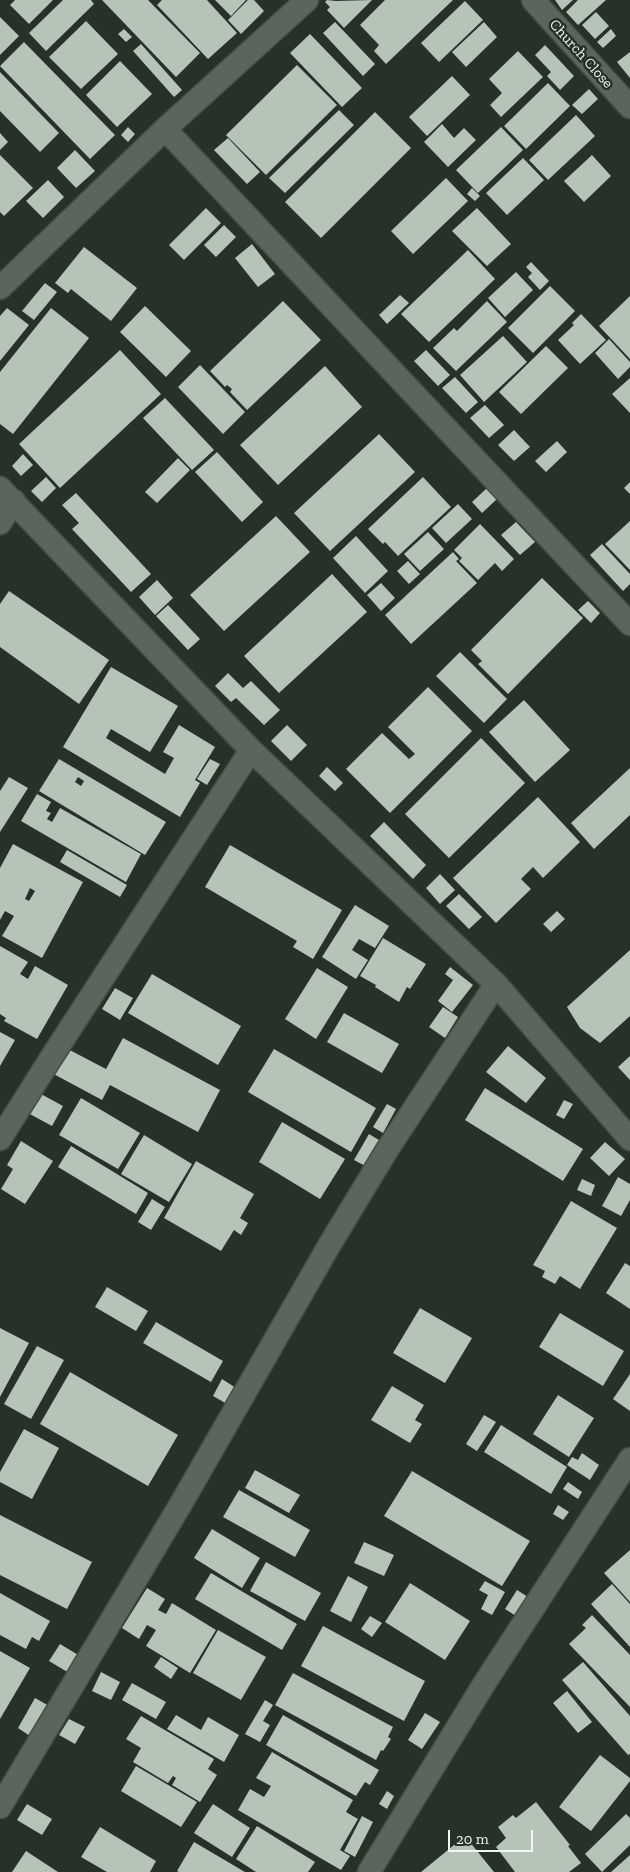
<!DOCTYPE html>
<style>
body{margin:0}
#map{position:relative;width:630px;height:1872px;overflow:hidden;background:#263128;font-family:"Zilla Slab",serif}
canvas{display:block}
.scale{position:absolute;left:448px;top:1830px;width:85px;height:22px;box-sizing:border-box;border:2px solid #f0f7f1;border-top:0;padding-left:6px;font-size:15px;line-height:18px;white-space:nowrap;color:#f0f7f1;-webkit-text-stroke:4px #263128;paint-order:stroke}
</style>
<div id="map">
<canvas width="630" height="1872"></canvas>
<div class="scale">20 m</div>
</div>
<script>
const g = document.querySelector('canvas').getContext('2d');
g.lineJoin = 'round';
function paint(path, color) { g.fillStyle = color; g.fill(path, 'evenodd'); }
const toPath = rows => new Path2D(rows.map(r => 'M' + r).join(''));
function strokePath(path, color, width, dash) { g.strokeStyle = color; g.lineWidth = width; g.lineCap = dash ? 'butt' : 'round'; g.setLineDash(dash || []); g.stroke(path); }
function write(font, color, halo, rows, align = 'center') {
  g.font = font + ' "Zilla Slab",serif'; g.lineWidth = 5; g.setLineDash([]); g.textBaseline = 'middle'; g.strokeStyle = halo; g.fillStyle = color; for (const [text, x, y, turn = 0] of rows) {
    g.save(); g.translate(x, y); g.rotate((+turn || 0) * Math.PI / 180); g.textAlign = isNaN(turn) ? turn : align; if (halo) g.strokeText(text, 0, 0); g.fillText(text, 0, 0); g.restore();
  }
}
paint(toPath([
 [15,0,53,0,29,24,10,5],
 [63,0,91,0,94,4,46,51,29,33],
 [102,0,148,0,200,53,176,77],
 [162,0,207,0,237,33,208,59,157,5],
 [215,0,246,0,231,16],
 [248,0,254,0,264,11,241,34,228,20],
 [327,0,336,1,372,0,344,28,327,10,330,7,325,2],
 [385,0,453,0,386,64,374,51,379,45,360,25],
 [555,0,573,0,562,10],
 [578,0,606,0,578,25,566,12],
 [465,1,483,20,439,62,421,43],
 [596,12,609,26,595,39,582,25],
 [0,17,19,36,0,55],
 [86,21,118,54,81,89,49,57],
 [335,22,375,64,363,76,323,33],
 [484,22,497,37,466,67,452,52],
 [124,29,132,37,126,42,118,34],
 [611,29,616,36,603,48,597,42],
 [310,34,362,88,342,107,290,53],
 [24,42,115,135,90,159,0,66],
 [141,44,182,90,174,97,133,51],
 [545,45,574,76,560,90,547,76,551,72,535,55],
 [518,51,543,77,501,117,490,105,502,93,489,79],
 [630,52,630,78,617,62],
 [120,61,152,94,117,127,86,95],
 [297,65,337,105,266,175,226,135],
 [0,72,59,133,40,152,0,111],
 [452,76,470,95,427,136,409,117],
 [548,83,570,106,526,149,504,126],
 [589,89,598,99,582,114,572,105],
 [339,110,354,125,285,193,269,178],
 [375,112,411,148,321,238,285,202],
 [576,115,595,136,548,180,529,160],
 [442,124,454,138,464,128,476,140,448,167,424,142],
 [128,127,135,134,128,142,121,135],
 [501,127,523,150,478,193,456,170],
 [0,133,8,142,0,150],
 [228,138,260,172,247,184,214,150],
 [75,150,95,171,76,188,57,168],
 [0,155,33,188,4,216,0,212],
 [592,155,611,176,584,202,564,181],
 [523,158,544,180,507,215,486,193],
 [446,178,468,201,413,254,391,231],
 [48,180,64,197,43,218,26,201],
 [472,188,480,196,475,201,467,194],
 [206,208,221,223,184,260,169,245],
 [477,208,511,244,487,266,452,231],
 [224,225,236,237,216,257,204,245],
 [252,244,275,274,258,287,235,258],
 [84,247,137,288,111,321,71,289,68,293,55,283],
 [468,250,495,279,429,342,401,314],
 [531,262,549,281,540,290,528,277,532,273,526,267],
 [516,272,533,290,505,317,488,298],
 [45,283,57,292,34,320,22,311],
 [550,286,575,311,533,353,508,328],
 [400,295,409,303,387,324,379,315],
 [630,296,630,359,599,326],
 [283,301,321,340,247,410,230,392,232,389,227,385,225,387,210,371],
 [487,301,507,322,456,371,433,348,454,328,457,331],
 [145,306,191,351,166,377,120,332],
 [7,308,29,325,0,361,0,316],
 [51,308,89,338,13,434,0,424,0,372],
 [581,314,606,340,580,364,558,340,574,325,572,323],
 [503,336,527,362,484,402,460,375],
 [609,339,630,362,630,367,618,379,595,353],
 [546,346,568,368,521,414,499,392],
 [120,350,161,394,60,488,19,444],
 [426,350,450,375,438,386,414,361],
 [200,365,245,412,223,434,178,387],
 [325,366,362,407,278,485,240,445],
 [455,377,478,402,466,413,442,388],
 [630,378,630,413,612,394],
 [165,398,214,450,192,470,143,418],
 [485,405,504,425,489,438,470,418],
 [514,430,530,447,514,461,498,445],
 [379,434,415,472,330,551,294,513],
 [557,441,567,452,546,472,535,461],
 [217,452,263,502,242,522,195,472],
 [23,454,33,465,21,476,12,466],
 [178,458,190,470,157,503,145,492],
 [46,477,56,488,42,502,31,491],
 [423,477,451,507,398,556,385,542,383,544,368,529],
 [630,482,630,494,624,488],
 [487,488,497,499,482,513,472,502],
 [76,493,151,574,131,592,72,529,79,523,62,505],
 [458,504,472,519,446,543,432,528],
 [276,516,310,552,224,631,190,595],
 [630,521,630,570,605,544],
 [516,522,535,542,520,555,501,535],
 [480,524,514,559,502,571,495,563,478,580,459,561,462,558,454,550],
 [428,532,444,549,420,571,404,554],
 [356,536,388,571,365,593,333,558],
 [602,544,630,574,630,584,623,591,590,555],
 [453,552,459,559,456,561,477,583,411,644,385,615],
 [408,561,420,574,409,584,397,571],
 [332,574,367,612,279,693,244,656],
 [542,578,583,618,508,694,478,664,482,661,471,650],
 [157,580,173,598,155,615,139,597],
 [381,583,395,598,381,611,367,595],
 [9,591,109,660,79,704,0,647,0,604],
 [588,601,600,613,591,623,578,610],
 [168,605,200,639,188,650,156,616],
 [460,652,507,699,484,723,436,676],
 [111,667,178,706,150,752,111,729,106,738,165,774,174,758,163,752,179,725,215,747,195,780,200,783,180,817,63,747],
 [228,673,243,688,251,681,280,710,264,725,236,698,231,702,215,686],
 [428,687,472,731,390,813,346,769,382,733,409,759,415,754,388,727],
 [524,700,570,750,535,782,489,732],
 [287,725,307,745,291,761,271,741],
 [481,738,525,783,449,858,405,814],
 [59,759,166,822,145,855,39,791],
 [78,777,84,781,81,786,75,782],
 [210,759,220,764,207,785,197,779],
 [327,767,343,783,335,791,319,776],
 [630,768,630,815,594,849,571,823],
 [9,777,28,788,0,832,0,791],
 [37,794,51,802,46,811,51,813,47,819,52,822,60,808,141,854,126,882,21,821],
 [538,797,580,842,543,878,533,867,521,879,531,889,496,923,453,878],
 [384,822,426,865,413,879,370,836],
 [13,844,83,882,42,958,2,936,14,916,5,911,0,920,0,868],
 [30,888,35,891,29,901,25,899],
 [230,845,342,910,313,959,293,947,297,941,205,887],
 [67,850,127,885,120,897,60,862],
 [440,874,455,890,440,904,426,888],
 [459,894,482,917,469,929,446,906],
 [355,905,389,926,375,948,359,939,352,950,368,960,356,979,322,957],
 [557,911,565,919,551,932,543,924],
 [383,938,426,964,410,989,407,987,399,1002,375,987,376,985,360,976],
 [0,946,28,962,20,974,28,979,35,966,68,985,37,1039,4,1021,6,1018,0,1014],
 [630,950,630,1016,600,1043,580,1028,567,1007],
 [450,967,473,985,452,1012,438,1001,453,980,445,974],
 [317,968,348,987,316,1039,285,1019],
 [152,974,241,1026,218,1065,128,1013],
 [115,988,133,998,120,1020,102,1009],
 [443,1007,458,1017,445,1038,429,1027],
 [344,1013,399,1044,382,1073,327,1042],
 [0,1032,15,1040,0,1066],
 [123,1038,220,1090,198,1132,110,1085,102,1100,48,1071,62,1046,106,1069],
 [508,1046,546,1078,526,1103,486,1072],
 [274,1049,376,1108,351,1152,248,1092],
 [630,1056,630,1080,618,1067],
 [485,1088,583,1149,563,1181,465,1120],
 [39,1093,63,1106,52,1126,28,1113],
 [81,1098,140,1133,118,1169,59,1135],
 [564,1100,573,1104,564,1119,556,1115],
 [387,1104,396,1109,383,1133,373,1127],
 [282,1122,345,1159,320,1199,259,1162],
 [369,1134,384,1143,369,1168,354,1160],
 [144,1135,192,1164,169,1202,121,1174],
 [21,1141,53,1161,25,1204,1,1189,13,1169,7,1165],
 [605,1142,625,1159,609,1176,590,1158],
 [71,1146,148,1193,136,1214,58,1167],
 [196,1161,254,1194,240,1218,248,1223,241,1235,234,1230,221,1251,164,1218],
 [618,1177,630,1184,630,1200,621,1216,602,1206],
 [582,1179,595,1185,591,1196,577,1190],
 [152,1199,165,1207,151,1230,138,1222],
 [571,1201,617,1228,580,1289,560,1276,555,1284,542,1277,545,1271,533,1265],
 [625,1263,630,1266,630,1309,606,1293],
 [107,1287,148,1311,136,1331,95,1307],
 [420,1308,472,1338,445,1383,393,1353],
 [560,1313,624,1351,603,1386,539,1347],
 [156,1322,223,1361,211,1382,143,1343],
 [0,1328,29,1343,0,1397],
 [37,1346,64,1360,31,1419,4,1404],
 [70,1372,178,1435,148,1486,40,1424],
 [630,1374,630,1411,613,1399],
 [222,1379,236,1388,227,1404,213,1396],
 [392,1386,424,1405,415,1420,422,1424,410,1443,371,1420],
 [558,1395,594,1418,569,1457,533,1434],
 [484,1415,496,1422,477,1451,466,1444],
 [501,1425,567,1467,551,1494,484,1452],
 [24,1429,59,1448,32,1499,0,1482,0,1472],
 [582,1453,599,1465,590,1480,567,1465,572,1457,578,1460],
 [255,1470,300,1495,289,1513,245,1488],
 [412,1471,530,1541,502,1586,384,1516],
 [568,1482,582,1492,578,1499,563,1489],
 [239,1490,310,1530,295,1557,223,1517],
 [558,1505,569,1512,563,1520,553,1514],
 [0,1515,92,1562,67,1609,0,1575],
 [212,1529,260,1558,242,1588,194,1558],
 [364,1542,394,1555,384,1576,354,1563],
 [630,1550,630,1602,604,1573],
 [266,1562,321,1593,305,1621,250,1591],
 [211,1573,297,1624,282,1650,195,1599],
 [348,1576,368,1587,351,1622,330,1611],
 [485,1581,505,1592,492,1615,481,1609,488,1595,479,1590],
 [410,1583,470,1621,445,1660,385,1622],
 [612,1584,630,1604,630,1647,591,1604],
 [147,1588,165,1599,158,1610,166,1614,172,1603,216,1630,190,1673,146,1646,156,1630,147,1625,139,1639,122,1628],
 [517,1590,528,1597,516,1616,505,1609],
 [0,1593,50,1621,39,1641,32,1637,26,1649,0,1635],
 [592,1615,630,1655,630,1707,569,1644,586,1628,582,1625],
 [370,1616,382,1623,372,1637,361,1629],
 [323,1626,425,1681,404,1721,301,1666],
 [218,1630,266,1657,241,1700,193,1673],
 [60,1644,80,1656,69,1673,49,1661],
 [0,1651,30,1668,0,1719],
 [161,1657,178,1668,171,1679,154,1667],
 [583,1662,630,1716,630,1754,628,1755,562,1680],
 [101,1672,120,1682,111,1700,92,1691],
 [293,1673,393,1727,388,1737,391,1739,383,1751,381,1750,376,1760,275,1705],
 [132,1683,166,1702,156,1719,122,1700],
 [567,1691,592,1722,578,1733,553,1703],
 [35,1698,51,1707,33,1738,18,1728],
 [265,1700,273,1705,263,1721,270,1725,260,1742,245,1734],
 [425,1713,440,1722,422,1749,408,1740],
 [176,1715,201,1730,208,1717,239,1735,224,1762,167,1729],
 [283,1715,379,1770,370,1785,365,1782,356,1796,266,1745],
 [141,1716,214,1759,208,1769,217,1775,200,1802,172,1785,176,1778,173,1776,168,1783,133,1762,141,1748,126,1739],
 [69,1719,85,1727,75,1744,59,1735],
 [272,1752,353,1800,346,1812,358,1819,340,1850,350,1856,341,1870,238,1810,250,1789,264,1797,271,1786,256,1778],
 [600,1755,630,1778,630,1781,591,1831,559,1807],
 [136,1766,197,1802,181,1827,121,1791],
 [387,1791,394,1796,387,1809,379,1804],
 [536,1802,570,1845,568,1846,581,1863,569,1872,515,1872,496,1847,506,1838,498,1827,513,1815,516,1818],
 [27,1804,52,1819,42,1835,17,1820],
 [213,1804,250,1828,232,1857,194,1833],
 [626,1814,630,1818,630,1845,602,1872,585,1854],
 [362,1816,373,1822,355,1857,344,1851],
 [257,1826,315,1862,308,1872,256,1872,236,1859],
 [100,1827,156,1861,150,1872,107,1872,81,1857],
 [465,1836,494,1872,421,1872],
 [194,1842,245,1872,179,1872,177,1871],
 [26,1851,58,1872,12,1872],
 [630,1855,630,1872,611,1872]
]), '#b6c4b8');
const street = toPath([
 [533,0,630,107],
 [165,129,630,624],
 [0,288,165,129,307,0],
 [0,488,251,750,496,984,630,1139],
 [0,523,14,501],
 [0,1139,51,1058,251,750],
 [0,1807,182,1502,330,1244,387,1150,496,984],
 [369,1872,484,1684,630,1459]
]);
strokePath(street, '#444e46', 25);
strokePath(street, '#5a665c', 22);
write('15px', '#f0f7f1', '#263128', [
 ["Church Close",581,54,48]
]);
</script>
